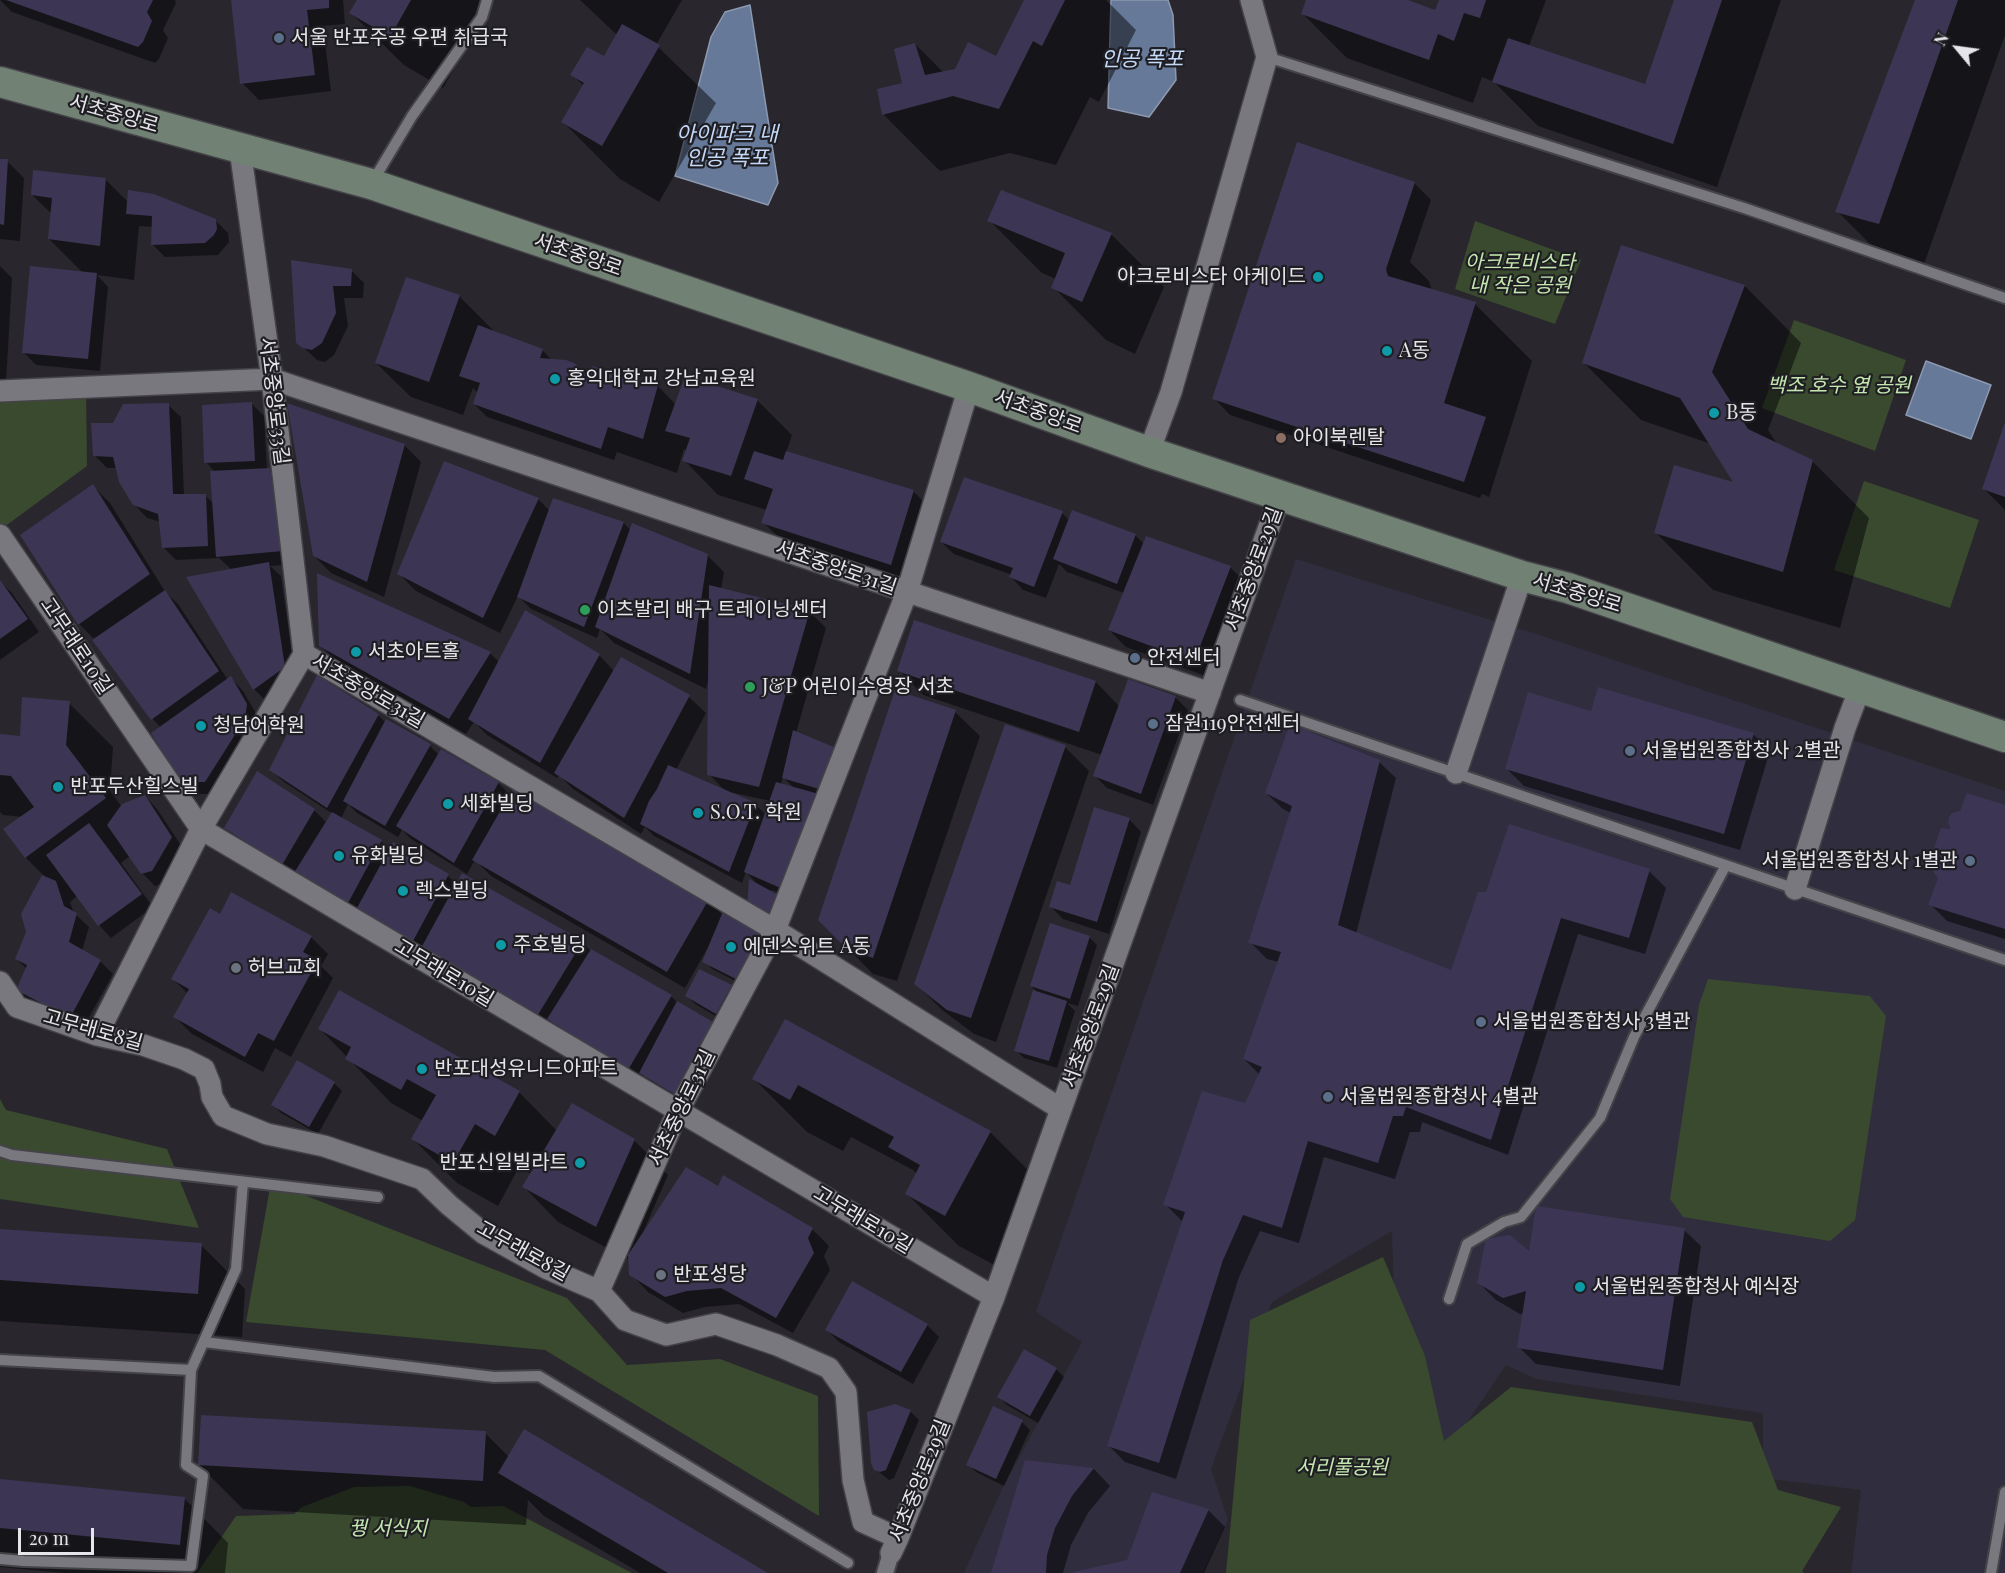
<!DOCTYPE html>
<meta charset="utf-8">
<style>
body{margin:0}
#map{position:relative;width:2005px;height:1573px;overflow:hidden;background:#29272d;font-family:"Playfair Display",serif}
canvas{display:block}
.north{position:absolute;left:1927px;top:18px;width:60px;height:60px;-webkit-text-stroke:4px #1f1e23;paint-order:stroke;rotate:299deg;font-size:16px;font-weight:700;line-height:24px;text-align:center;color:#e6e5e9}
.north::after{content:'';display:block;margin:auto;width:21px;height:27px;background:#e6e5e9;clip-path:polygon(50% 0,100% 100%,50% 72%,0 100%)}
.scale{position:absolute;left:18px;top:1528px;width:76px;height:27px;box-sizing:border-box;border:3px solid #e6e5e9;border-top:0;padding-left:8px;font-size:18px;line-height:21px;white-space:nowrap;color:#e6e5e9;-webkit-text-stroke:4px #1f1e23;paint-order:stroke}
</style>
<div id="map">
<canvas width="2005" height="1573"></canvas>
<div class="north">N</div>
<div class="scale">20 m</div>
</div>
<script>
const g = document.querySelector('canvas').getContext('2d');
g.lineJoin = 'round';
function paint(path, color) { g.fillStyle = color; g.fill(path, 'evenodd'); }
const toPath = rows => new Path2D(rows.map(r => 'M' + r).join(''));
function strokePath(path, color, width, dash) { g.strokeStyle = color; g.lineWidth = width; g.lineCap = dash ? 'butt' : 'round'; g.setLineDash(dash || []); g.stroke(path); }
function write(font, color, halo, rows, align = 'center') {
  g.font = font + ' "Playfair Display","Noto Sans KR",serif'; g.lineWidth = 4.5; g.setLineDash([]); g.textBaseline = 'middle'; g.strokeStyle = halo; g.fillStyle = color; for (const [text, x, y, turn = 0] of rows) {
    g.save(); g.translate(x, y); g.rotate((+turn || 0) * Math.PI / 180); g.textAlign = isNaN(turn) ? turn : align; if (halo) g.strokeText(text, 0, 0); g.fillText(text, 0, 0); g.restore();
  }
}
paint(toPath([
 [1296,559,1536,634,2005,791,2005,1573,1851,1573,1861,1490,1763,1478,1763,1413,1536,1379,1506,1365,1442,1459,1397,1394,1392,1231,1272,1302,1211,1469,1228,1520,1202,1573,964,1573,1002,1489,1082,1342,1036,1312]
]), '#302d3e');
paint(toPath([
 [1475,221,1581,260,1555,324,1455,289],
 [1794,320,1906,360,1875,451,1762,408],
 [86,387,87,466,0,530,0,391],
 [1864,481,1979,520,1950,608,1834,570],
 [1708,979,1870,996,1886,1016,1855,1220,1830,1241,1683,1217,1670,1199,1699,1005],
 [0,1099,6,1110,167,1149,199,1228,0,1199],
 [271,1182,567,1298,627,1365,720,1359,818,1396,819,1516,545,1350,246,1322],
 [1383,1257,1425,1356,1444,1441,1511,1387,1752,1422,1778,1490,1841,1507,1802,1571,1804,1573,1226,1573,1250,1320],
 [410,1486,464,1502,471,1507,503,1506,632,1573,197,1573,236,1516,294,1514,302,1507,354,1487]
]), '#394a2f');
const water = toPath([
 [1111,0,1168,0,1173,15,1176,80,1149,117,1108,108,1111,0],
 [750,5,778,183,768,205,675,176,711,37,725,12,750,5],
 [1926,361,1991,385,1971,439,1906,415,1926,361]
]);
paint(water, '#667998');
strokePath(water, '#8c99b0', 1.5);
paint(toPath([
 [0,0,175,0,176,3,163,30,168,38,159,59,155,63,12,12],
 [233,0,343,0,345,24,323,26,331,91,259,100,242,83],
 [359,0,494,0,443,88,404,65,351,13],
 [580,0,682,0,656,45,716,103,659,202,620,179,563,122,584,86,572,75,604,58,617,35],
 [1025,0,1106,0,1136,30,1099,102,1090,97,1056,165,1010,153,940,171,883,114,904,84,915,44,944,73,997,58],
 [1308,0,1404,0,1436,12,1440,0,1546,0,1529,46,1646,86,1676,0,1781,0,1717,187,1538,126,1494,82,1482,77,1473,103,1347,58,1303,14],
 [1916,0,2005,0,2005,35,1923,267,1881,255,1837,211],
 [0,160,7,161,24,178,20,241,0,239],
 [105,179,129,203,215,220,228,233,229,242,218,255,165,257,153,245,153,227,139,226,134,280,97,275,108,287,100,371,36,365,23,352,83,273,49,239,52,214,32,195],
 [1414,183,1431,200,1410,262,1429,281,1432,291,1475,304,1532,361,1489,497,1482,494,1480,498,1230,415,1214,398],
 [989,220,1111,234,1164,287,1135,354,1106,340,1053,287,1056,279,1042,273],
 [1622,247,1745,286,1801,343,1768,430,1777,444,1812,461,1869,518,1840,628,1713,590,1656,533,1736,484,1711,444,1641,420,1584,363],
 [292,261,351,270,364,283,363,298,344,298,348,326,334,355,325,362,317,360,298,342],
 [0,266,12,278,6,384,0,384],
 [459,296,494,331,542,350,552,360,589,376,658,386,676,405,757,400,792,435,786,453,913,491,930,508,908,581,780,539,763,522,767,510,718,495,684,460,687,451,684,449,677,473,617,452,614,460,487,417,474,404,478,393,473,388,463,415,411,397,376,363],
 [252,404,264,416,267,470,269,469,282,482,294,564,270,566,281,576,296,680,266,701,254,689,232,570,219,558,176,560,164,548,161,522,147,518,134,504,117,468,107,468,94,455,114,424,168,405,181,417,184,495,205,495,214,504,215,472,206,462],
 [2005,425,2005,510,1984,489],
 [404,445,421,462,384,597,331,573,314,556],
 [93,486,110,503,166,593,178,604,228,680,231,678,243,691,258,717,217,794,194,794,181,782,161,728,153,719,95,640,79,624],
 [538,499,550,511,554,500,624,523,631,531,707,555,724,572,721,589,809,611,826,628,796,733,827,796,815,793,830,808,797,901,772,890,771,893,759,886,746,872,742,883,654,836,645,827,641,834,573,789,559,775,557,778,487,735,474,722,466,734,337,662,320,645,490,653,499,662,599,655,614,671,689,697,706,713,676,770,725,791,709,774,710,681,708,681,706,689,614,643,600,629,597,638,531,609,518,596,500,633,416,591,399,574],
 [783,777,795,789,781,785],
 [734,793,770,801,766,815,755,804,734,795],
 [1062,513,1069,520,1135,535,1144,544,1230,567,1247,584,1211,678,1126,647,1109,630,1124,593,1067,572,1059,564,1046,598,1023,590,1011,577,1012,575,954,554,941,542],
 [0,582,12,593,39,632,0,660],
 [915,622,1096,682,1120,707,1175,697,1188,710,1153,805,1107,788,1095,776,1102,755,923,695,899,670],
 [69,703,113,747,110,791,122,807,145,796,157,809,184,850,165,883,155,886,142,873,130,856,121,863,153,907,111,938,99,925,77,896,70,902,74,913,89,927,82,951,100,961,113,974,82,1030,30,1002,17,989,27,969,16,959,48,880,26,858,6,830,23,817,3,815,0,812,0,735,21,737],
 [955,712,980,736,897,981,873,974,819,919],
 [1592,713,1753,734,1770,751,1740,850,1524,786,1507,769],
 [378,715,386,723,430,746,439,755,498,783,511,796,708,900,723,915,762,934,745,986,712,969,704,961,709,950,707,949,685,988,491,876,475,860,467,874,411,839,402,830,398,837,357,813,348,804,341,819,381,841,390,851,394,845,448,876,458,885,582,942,591,951,671,996,680,1005,712,1023,725,1035,687,1106,654,1085,644,1075,641,1081,557,1027,553,1033,371,920,363,912,361,915,238,841,226,828,314,810,327,823,333,814,284,782,271,770],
 [1065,747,1089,771,996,1042,974,1034,941,1009,916,984],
 [1379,762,1396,778,1356,934,1452,972,1649,871,1666,888,1645,954,1578,934,1508,1155,1422,1122,1420,1132,1410,1132,1395,1179,1324,1157,1299,1243,1260,1231,1239,1277,1176,1479,1125,1462,1108,1445,1183,1222,1165,1204,1246,1105,1260,1075,1244,1059,1279,962,1267,959,1250,942,1291,813,1283,809,1266,793],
 [2005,806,2005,939,1947,921,1930,904,1940,877,1940,860,1934,854,1953,831],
 [1129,819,1141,832,1109,934,1063,919,1051,907,1071,887],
 [221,916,311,937,328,954,321,966,333,978,291,1057,275,1048,263,1072,192,1034,175,1017,188,994,173,979],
 [1089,937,1097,945,1078,1006,1067,1003,1075,1011,1057,1068,1024,1058,1016,1050,1039,994,1031,986],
 [731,986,739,994,724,1021,695,1004,687,996],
 [786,1021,990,1132,1043,1185,998,1267,959,1246,906,1193,917,1174,913,1170,851,1137,843,1151,807,1132,754,1079],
 [320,1029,519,1092,557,1131,634,1140,668,1175,644,1230,646,1231,718,1188,724,1177,812,1229,829,1246,824,1256,830,1270,793,1333,739,1304,705,1307,683,1313,648,1292,631,1274,630,1260,558,1222,524,1187,531,1174,519,1167,498,1206,457,1183,413,1139,423,1121,391,1103],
 [334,1083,342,1091,318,1134,281,1113,273,1105],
 [1684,1230,1701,1246,1680,1386,1536,1364,1519,1347,1524,1313,1520,1314,1496,1300,1479,1283,1530,1254],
 [0,1231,201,1245,245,1289,242,1337,0,1321],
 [927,1325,939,1337,913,1384,839,1342,827,1330],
 [1056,1369,1064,1377,1038,1423,1007,1405,999,1397],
 [895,1406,911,1412,919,1420,894,1478,889,1480,875,1469],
 [994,1408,1022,1422,1030,1430,1004,1486,976,1472,968,1464],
 [485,1433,509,1457,765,1573,640,1573,544,1516,528,1500,526,1525,243,1509,199,1465],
 [1026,1461,1094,1469,1110,1486,1088,1513,1071,1545,1063,1573,993,1573],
 [0,1481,184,1498,228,1543,225,1573,64,1573,0,1567],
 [1208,1510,1225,1527,1204,1573,1071,1573,1128,1561]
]), '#0007');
paint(toPath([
 [6,0,153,0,147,12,152,21,143,42,138,47],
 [231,0,329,0,329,8,307,10,315,75,240,84],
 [357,0,411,0,390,37,349,13],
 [1024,0,1065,0,1042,46,1033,41,999,109,953,96,882,115,877,89,902,83,894,49,915,43,925,75,955,69,968,42,996,56],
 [1306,0,1408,0,1435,10,1439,0,1486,0,1480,18,1464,13,1454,41,1438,34,1429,60,1301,14],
 [1674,0,1722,0,1673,144,1492,82,1508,38,1645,84],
 [1915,0,1958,0,1879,224,1835,212],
 [622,24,660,45,602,146,561,122,584,83,570,75,587,47,604,56],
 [1297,142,1415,182,1386,269,1388,276,1476,302,1444,403,1486,417,1464,482,1212,399],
 [0,159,8,159,4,225,0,224],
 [33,170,106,178,100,246,48,239,52,198,31,195],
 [128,190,154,194,216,219,217,229,214,235,205,243,151,245,152,216,126,214],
 [1001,190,1112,233,1082,302,1051,288,1065,253,987,221],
 [1621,245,1745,285,1712,372,1748,429,1813,460,1783,572,1654,533,1674,465,1733,482,1680,398,1582,363],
 [291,260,352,269,351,286,333,286,336,313,322,343,312,350,303,348,296,343],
 [30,266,97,273,88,359,22,353],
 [406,277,460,295,429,382,375,363],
 [478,325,543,349,540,358,566,360,574,363,588,374,592,366,658,385,643,439,608,427,601,449,473,404,480,383,459,376],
 [685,376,758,399,731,476,682,461,690,438,665,431],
 [252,402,255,461,204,463,202,405],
 [169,403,173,494,206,494,208,546,162,548,158,514,133,505,119,482,113,457,93,456,91,423,113,423,123,404],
 [287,403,405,444,367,582,313,556],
 [2005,422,2005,497,1982,489],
 [754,451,783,460,786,451,914,490,891,565,761,523,773,489,744,479],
 [444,461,539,498,483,618,397,574],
 [270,468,283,551,216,557,210,471],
 [964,477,1063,511,1034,587,1009,577,1013,568,940,542],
 [93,484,150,574,78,625,20,535],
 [553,498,624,522,584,627,517,597],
 [1072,510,1136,534,1117,584,1053,559],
 [632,523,708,554,690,674,595,627],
 [1146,536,1231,566,1194,662,1108,630],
 [269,562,285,667,253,690,186,577],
 [317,573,491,652,449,719,319,646],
 [0,580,28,619,0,639],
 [709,585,810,610,759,787,707,775],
 [165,590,219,671,151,720,92,640],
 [525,610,600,654,540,763,468,719],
 [914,620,1096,681,1079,732,897,671],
 [621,657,690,695,624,818,554,773],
 [317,675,379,714,327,808,269,770],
 [231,676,247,704,245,719,205,782,180,782,151,733],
 [1128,679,1176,696,1141,794,1093,776],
 [1598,687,1754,733,1724,834,1505,769,1528,692,1591,711],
 [895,690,956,710,873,958,847,949,818,920],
 [22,697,70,701,66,745,106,798,25,858,3,829,34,807,11,776,0,775,0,734,20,736],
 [386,719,431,744,385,826,343,801],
 [1005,724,1066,745,971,1018,947,1010,914,984],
 [1290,724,1380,760,1338,925,1451,970,1478,892,1486,892,1509,824,1650,869,1629,938,1561,918,1491,1140,1406,1107,1403,1116,1393,1116,1378,1163,1308,1141,1282,1228,1243,1215,1223,1260,1159,1463,1107,1446,1185,1212,1163,1205,1202,1091,1245,1103,1262,1067,1243,1059,1281,952,1248,943,1292,806,1265,793],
 [793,730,836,748,819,789,782,778],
 [441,749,499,782,454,863,396,826],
 [668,765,756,803,729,872,640,824,649,801,657,789],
 [257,771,315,809,282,865,224,828],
 [776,782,819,794,785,890,744,872],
 [514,787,709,899,667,972,472,860],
 [1967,793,2005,805,2005,929,1928,905,1938,878,1934,873,1933,868,1934,864,1941,857,1932,854,1941,828,1951,829,1948,822,1949,817,1952,813,1960,811],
 [145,795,172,837,152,871,141,874,107,825,122,804],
 [1094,807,1130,818,1097,922,1049,907,1057,881,1070,885],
 [332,812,382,840,348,903,294,873],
 [89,823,142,894,98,926,46,855],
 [393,842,449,874,413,941,357,908],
 [462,873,583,941,536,1018,420,950],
 [42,875,56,881,64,906,77,913,69,942,101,960,70,1018,16,990,27,965,15,959,26,932,21,914],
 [749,879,782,897,771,922,747,907],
 [231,892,312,936,303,952,318,960,274,1041,258,1033,245,1057,173,1017,189,989,171,979,210,908,220,914],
 [724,909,763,932,736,979,702,962],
 [1050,923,1090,936,1070,999,1030,986],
 [591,949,672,995,628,1070,547,1019],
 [699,969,732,985,716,1014,685,996],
 [339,990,520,1091,495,1136,475,1124,453,1163,411,1139,436,1095,407,1079,401,1090,345,1059,351,1047,318,1029],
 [1033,990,1067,1001,1049,1061,1014,1051],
 [677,1001,713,1022,674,1094,639,1073],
 [785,1019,991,1131,945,1216,905,1194,920,1165,888,1147,894,1137,798,1085,790,1100,752,1079],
 [297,1060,335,1082,309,1127,271,1105],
 [572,1103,635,1139,596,1227,522,1187],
 [686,1167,718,1186,723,1175,813,1228,808,1238,814,1253,776,1318,721,1288,687,1291,665,1297,629,1275,628,1255],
 [1536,1206,1685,1228,1663,1370,1517,1348,1526,1291,1503,1298,1477,1283,1486,1239,1510,1235,1529,1251],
 [0,1229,202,1243,198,1294,0,1280],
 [852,1281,928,1324,901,1372,825,1330],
 [1024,1349,1057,1368,1030,1416,997,1397],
 [895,1404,911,1410,886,1470,880,1472,874,1470,871,1463,867,1412],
 [993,1406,1023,1420,996,1479,966,1465],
 [201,1415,486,1431,483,1481,198,1465],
 [524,1429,768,1573,668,1573,498,1473],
 [1025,1460,1094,1468,1072,1496,1055,1528,1047,1555,1046,1573,991,1573],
 [0,1479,185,1497,180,1545,0,1528],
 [1152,1492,1209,1509,1180,1573,1069,1573,1127,1560]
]), '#3d3554');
const service = toPath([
 [1267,57,1744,208,2005,298],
 [373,181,412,116,482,17,487,0],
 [1240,700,2005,960],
 [0,1151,12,1155,378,1197],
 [1449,1299,1467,1244,1504,1222,1521,1217,1600,1118,1634,1037,1726,865],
 [204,1342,494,1377,539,1376,848,1563],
 [0,1360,191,1370],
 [0,1559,24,1561,191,1566,203,1476,186,1465,191,1370,236,1269,243,1182],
 [1991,1573,2005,1492]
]);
const pedestrian = toPath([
 [885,1573,891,1553]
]);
const minor = toPath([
 [240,149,272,379,304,654],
 [0,391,272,379,1210,693],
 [1149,452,1171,392,1267,57,1251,0],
 [0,535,201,829,994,1297],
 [304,654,775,930,1061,1109],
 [1456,773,1522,576],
 [1795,889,1845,728,1860,688],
 [0,982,17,1007,97,1035,143,1045,184,1059,204,1069,210,1084,212,1097,223,1116,267,1134,324,1146,422,1179,449,1205,483,1233,546,1268,599,1291,625,1320,666,1335,716,1324,777,1345,829,1368,846,1392,853,1480,863,1522,898,1538],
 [97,1035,201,829,304,654],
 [599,1291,678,1111,775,930,907,592,969,387],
 [891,1553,898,1538,994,1297,1280,496]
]);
const secondary = toPath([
 [0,82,371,184,969,387,1149,452,1522,576,1568,588,2005,737]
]);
strokePath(service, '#444348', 14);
strokePath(pedestrian, '#444348', 20);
strokePath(minor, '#444348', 24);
strokePath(secondary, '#444348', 33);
strokePath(service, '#79787e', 10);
strokePath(pedestrian, '#79787e', 16);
strokePath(minor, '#79787e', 21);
strokePath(secondary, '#718274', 30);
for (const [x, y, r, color] of [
 [279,38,6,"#5c6f8a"],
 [1318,277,6,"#0f9aa8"],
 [1387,351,6,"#0f9aa8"],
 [555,379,6,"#0f9aa8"],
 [1714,413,6,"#0f9aa8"],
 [1281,438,6,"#8d6e63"],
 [585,610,6,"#2e9e5b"],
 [356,652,6,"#0f9aa8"],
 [1135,658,6,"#5c6f8a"],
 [750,687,6,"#2e9e5b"],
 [1153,724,6,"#5c6f8a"],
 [201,726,6,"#0f9aa8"],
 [1630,751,6,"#5c6f8a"],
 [58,787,6,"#0f9aa8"],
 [448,804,6,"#0f9aa8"],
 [698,813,6,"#0f9aa8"],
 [339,856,6,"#0f9aa8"],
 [1970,861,6,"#5c6f8a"],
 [403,891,6,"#0f9aa8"],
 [501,945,6,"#0f9aa8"],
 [731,947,6,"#0f9aa8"],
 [236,968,6,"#6b7280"],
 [1481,1022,6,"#5c6f8a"],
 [422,1069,6,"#0f9aa8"],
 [1328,1097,6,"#5c6f8a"],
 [580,1163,6,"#0f9aa8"],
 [661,1275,6,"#6b7280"],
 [1580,1287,6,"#0f9aa8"]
]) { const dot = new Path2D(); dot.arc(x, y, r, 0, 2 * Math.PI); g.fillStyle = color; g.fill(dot); strokePath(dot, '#1f1e23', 2); }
write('20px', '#e6e5e9', '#1f1e23', [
 ["서울 반포주공 우편 취급국",291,38],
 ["아크로비스타 아케이드",1306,277,"right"],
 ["A동",1399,351],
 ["홍익대학교 강남교육원",567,379],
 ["B동",1726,413],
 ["아이북렌탈",1293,438],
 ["이츠발리 배구 트레이닝센터",597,610],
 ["서초아트홀",368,652],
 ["안전센터",1147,658],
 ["J&P 어린이수영장 서초",762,687],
 ["잠원119안전센터",1165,724],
 ["청담어학원",213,726],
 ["서울법원종합청사 2별관",1642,751],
 ["반포두산힐스빌",70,787],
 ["세화빌딩",460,804],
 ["S.O.T. 학원",710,813],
 ["유화빌딩",351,856],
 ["서울법원종합청사 1별관",1958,861,"right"],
 ["렉스빌딩",415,891],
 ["주호빌딩",513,945],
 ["에덴스위트 A동",743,947],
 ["허브교회",248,968],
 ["서울법원종합청사 3별관",1493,1022],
 ["반포대성유니드아파트",434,1069],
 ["서울법원종합청사 4별관",1340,1097],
 ["반포신일빌라트",568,1163,"right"],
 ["반포성당",673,1275],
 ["서울법원종합청사 예식장",1592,1287]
], 'left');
write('20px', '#e6e5e9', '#1f1e23', [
 ["서초중앙로",114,114,16],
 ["서초중앙로",578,255,19],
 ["서초중앙로33길",274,401,83],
 ["서초중앙로",1038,412,20],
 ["서초중앙로31길",836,568,19],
 ["서초중앙로29길",1254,569,-70],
 ["서초중앙로",1577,593,17],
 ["고무래로10길",76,646,56],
 ["서초중앙로31길",368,691,30],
 ["고무래로10길",444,973,31],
 ["서초중앙로29길",1091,1026,-70],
 ["고무래로8길",93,1030,16],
 ["서초중앙로31길",682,1108,-64],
 ["고무래로10길",863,1220,31],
 ["고무래로8길",523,1251,29],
 ["서초중앙로29길",920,1481,-68]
]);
write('italic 20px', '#c4e7af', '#1f1e23', [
 ["아크로비스타",1520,263],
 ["내 작은 공원",1520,286],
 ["백조 호수 옆 공원",1839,386],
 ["서리풀공원",1342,1468],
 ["꿩 서식지",388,1529]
]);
write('italic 21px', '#c4d8f8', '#1f1e23', [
 ["인공 폭포",1142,59],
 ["아이파크 내",727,134],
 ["인공 폭포",727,158]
]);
</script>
